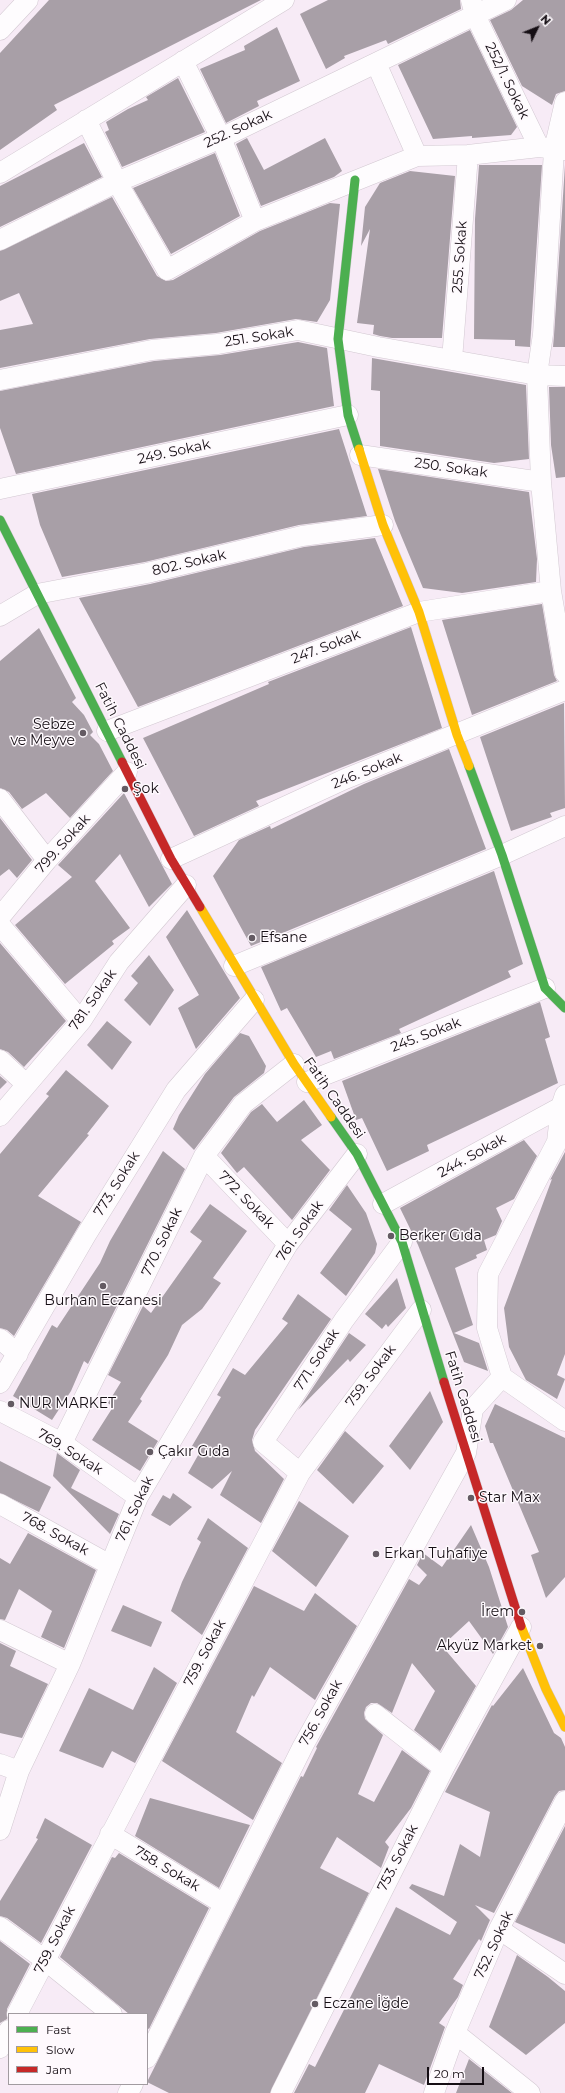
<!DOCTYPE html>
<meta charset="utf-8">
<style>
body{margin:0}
#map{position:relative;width:565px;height:2093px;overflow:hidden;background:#f7ebf6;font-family:Montserrat,sans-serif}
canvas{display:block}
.legend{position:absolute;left:8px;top:2013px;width:140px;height:72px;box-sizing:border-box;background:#fef9fd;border:1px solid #a19ba0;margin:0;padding:5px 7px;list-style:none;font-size:12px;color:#150e14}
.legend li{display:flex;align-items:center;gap:8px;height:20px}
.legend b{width:20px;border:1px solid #a19ba0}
.north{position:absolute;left:517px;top:8px;width:40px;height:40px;-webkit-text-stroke:3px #fef9fd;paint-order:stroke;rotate:47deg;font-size:11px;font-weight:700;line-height:16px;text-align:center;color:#150e14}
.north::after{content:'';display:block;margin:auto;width:14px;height:18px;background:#150e14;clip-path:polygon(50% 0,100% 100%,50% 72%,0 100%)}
.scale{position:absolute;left:427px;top:2067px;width:57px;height:18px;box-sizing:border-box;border:2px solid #150e14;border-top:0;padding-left:5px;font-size:12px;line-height:14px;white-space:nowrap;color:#150e14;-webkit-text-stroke:3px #fef9fd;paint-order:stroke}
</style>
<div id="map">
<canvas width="565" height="2093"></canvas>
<ul class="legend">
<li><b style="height:5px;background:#4caf50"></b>Fast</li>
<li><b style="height:5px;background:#ffc107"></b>Slow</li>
<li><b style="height:5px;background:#c62828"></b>Jam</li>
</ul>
<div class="north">N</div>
<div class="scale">20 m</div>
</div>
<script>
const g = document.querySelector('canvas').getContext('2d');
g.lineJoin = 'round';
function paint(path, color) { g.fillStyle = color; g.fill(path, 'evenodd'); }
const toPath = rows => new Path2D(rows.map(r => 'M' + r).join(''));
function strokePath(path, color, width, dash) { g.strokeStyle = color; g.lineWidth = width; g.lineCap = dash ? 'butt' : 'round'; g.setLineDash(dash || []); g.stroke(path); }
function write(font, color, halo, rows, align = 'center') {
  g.font = font + ' Montserrat,sans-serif'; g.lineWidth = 3; g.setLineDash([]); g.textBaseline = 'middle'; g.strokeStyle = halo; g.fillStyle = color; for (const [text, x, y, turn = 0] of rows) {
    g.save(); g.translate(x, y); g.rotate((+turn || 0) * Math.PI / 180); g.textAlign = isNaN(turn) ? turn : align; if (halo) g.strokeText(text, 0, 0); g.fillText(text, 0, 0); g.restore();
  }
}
paint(toPath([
 [49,0,261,0,54,105,57,110,0,150,0,53],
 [328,0,460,0,461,9,388,44,386,40,344,56,345,58,326,69,300,14],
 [523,0,565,0,565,91,556,94,552,105,522,86,490,20,511,10],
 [277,27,300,81,257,101,259,106,226,123,200,69,245,50,244,46],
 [470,30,517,127,511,135,472,138,472,136,433,139,398,65],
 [178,78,205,132,122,167,105,132,109,130,106,122,128,109,148,100,146,97],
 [247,138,264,170,325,138,342,171,334,177,261,206,236,144],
 [84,143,102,177,0,227,0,186],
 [215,153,240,216,171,254,133,188],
 [479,165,542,165,530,347,515,346,515,340,474,339,475,219],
 [565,165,565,347,553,347,554,335],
 [410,171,455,176,442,338,392,338,380,336,373,334,374,325,357,323,370,229,361,246,365,207,380,183],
 [112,197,157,276,166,281,173,280,260,231,330,203,340,204,330,300,317,322,296,319,216,333,150,339,0,368,0,330,33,324,19,293,0,301,0,251],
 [298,342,327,348,334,406,16,474,0,428,0,391,154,361,220,355],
 [372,358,526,385,529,459,494,463,380,446,380,391,371,390],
 [549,387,565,387,565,477,556,478,551,445],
 [339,429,367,516,299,525,145,562,62,577,40,525,32,494],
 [378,469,529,492,537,559,536,582,462,593,423,588,395,521],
 [375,538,403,606,138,707,79,598,150,584,304,547],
 [542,604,554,675,557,681,472,715,442,620],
 [411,627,442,728,256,801,259,806,194,836,143,738,269,684,268,682],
 [39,628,76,698,72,702,84,715,93,732,90,735,99,744,113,771,70,818,46,793,22,809,9,792,0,788,0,661],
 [564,703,565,808,550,813,552,817,511,831,480,737],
 [449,749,486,849,251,946,213,876,239,840,270,826,271,829,364,784],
 [124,793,172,884,149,907,120,854,95,881,130,928,112,941,114,944,65,984,15,925,72,877,58,865],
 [0,818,32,860,17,878,9,869,0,876],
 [494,871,523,964,508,971,511,977,399,1029,401,1033,334,1059,331,1051,316,1057,287,1008,281,1011,261,967],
 [187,910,240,998,196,1049,178,1008,199,995,166,937],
 [0,943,66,1021,24,1067,8,1052,0,1049],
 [149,955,174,990,150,1026,124,1000,138,983,131,976],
 [540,1002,550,1037,545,1039,558,1083,427,1145,429,1151,387,1171,362,1118,356,1120,342,1081],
 [107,1021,132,1042,112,1070,87,1045],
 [240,1033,249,1036,266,1066,264,1073,234,1097,194,1150,173,1129,179,1115,205,1074],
 [66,1070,109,1106,87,1134,89,1135,38,1196,81,1222,14,1336,7,1330,0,1328,0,1154,49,1096,46,1094],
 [0,1076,7,1082,0,1089],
 [304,1100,322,1125,301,1140,330,1170,292,1220,244,1167,237,1173,221,1153,251,1112,262,1104,277,1122],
 [524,1140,537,1156,514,1199,496,1208,502,1221,496,1235,484,1240,487,1250,476,1255,477,1258,455,1268,473,1325,454,1333,479,1343,488,1371,464,1362,418,1245,400,1208],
 [163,1151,185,1169,88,1364,84,1361,71,1391,52,1420,13,1396,52,1325,57,1328,100,1263,110,1241],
 [565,1152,565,1354,557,1375,565,1379,557,1399,526,1380,509,1347,504,1308,552,1179,550,1180],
 [347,1185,366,1213,377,1244,375,1253,346,1296,320,1273,352,1229,329,1210],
 [210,1204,247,1231,213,1278,221,1283,202,1309,182,1325,168,1355,140,1399,142,1401,128,1422,158,1441,140,1471,92,1440,113,1407,108,1403,121,1382,108,1375,143,1306,151,1313,202,1241,190,1232],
 [397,1278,406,1308,388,1327,386,1324,382,1329,365,1314],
 [298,1294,331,1319,255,1430,252,1440,255,1451,284,1479,261,1523,220,1495,232,1471,212,1489,188,1473,201,1450,192,1446,221,1397,217,1395,233,1368,245,1375,288,1323,282,1319],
 [349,1333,366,1345,350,1362,348,1359,298,1410],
 [430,1391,443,1422,410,1470,389,1446],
 [495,1404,565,1438,565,1577,546,1598,531,1555,539,1552,493,1443,490,1443,485,1426],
 [345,1431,384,1466,353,1504,317,1470],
 [57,1453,80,1470,71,1488,119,1514,110,1534,53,1476],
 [0,1461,51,1487,39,1512,0,1493],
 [173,1493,192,1507,170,1526,151,1515,163,1495,170,1499],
 [299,1501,349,1536,316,1587,272,1551],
 [208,1518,248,1548,202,1635,171,1611,182,1582,201,1542,197,1539],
 [471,1525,489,1567,508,1627,493,1654,469,1621,442,1646,476,1686,440,1751,414,1730,435,1691,412,1663,392,1713,377,1703,371,1703,366,1707,364,1713,365,1719,383,1735,358,1794,374,1802,402,1750,430,1771,411,1808,385,1842,389,1847,381,1868,337,1837,320,1868,369,1893,270,2093,169,2093,147,2082,301,1776,303,1777,317,1748,316,1747,409,1579,419,1585,427,1575,417,1565,423,1553,442,1567],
 [28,1533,96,1570,64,1648,41,1637,52,1611,19,1589,5,1620,0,1619,0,1558,10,1564],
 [254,1586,304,1611,315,1593,357,1626,315,1700,270,1667,254,1697,252,1695,236,1732,282,1763,253,1820,162,1761],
 [123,1605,162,1622,151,1647,111,1631],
 [0,1643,16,1651,10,1666,48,1684,22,1738,0,1733],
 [154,1667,177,1683,135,1763,112,1751,103,1768,59,1751,89,1688,133,1710],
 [523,1668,554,1733,561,1738,565,1747,565,1790,559,1791,555,1796,494,1913,475,1905,490,1920,481,1941,479,1939,453,1979,463,1985,458,1997,439,2023,445,2027,424,2085,379,2064,365,2093,294,2093,309,2064,315,2067,396,1907,450,1935,457,1922,409,1888,412,1884,444,1896,460,1844,480,1857,490,1812,445,1792,492,1705,493,1706],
 [150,1798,250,1825,219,1888,135,1836],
 [45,1818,92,1845,41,1943,7,1918,0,1916,0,1901,38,1839,36,1838],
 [565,1826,565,1944,515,1922],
 [119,1853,209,1908,149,2029,147,2028,147,2014,129,2014,60,1957,112,1857,115,1858],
 [0,1941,30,1964,7,2009,7,2019,0,2023],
 [517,1955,548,1977,565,1991,565,2023,526,2055,489,2027],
 [469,2059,512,2093,456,2093]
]), '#a89fa7');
const street = toPath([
 [506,0,475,15,539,147],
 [0,30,28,0],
 [183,61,221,138,255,221],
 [376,63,417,156],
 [565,102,554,150,543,334,537,375,541,482,551,591,565,673],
 [86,120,117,182,167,270,255,221,417,156,468,155,539,147,565,150],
 [0,173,284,0],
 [0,240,117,182,221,138,475,15,471,0],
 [452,360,468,155],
 [0,380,152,350,218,344,298,330,378,347,452,360,537,375,565,376],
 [360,455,541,482],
 [0,489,348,415],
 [0,616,37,594,147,573,302,536,383,525],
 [107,731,419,612,551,591],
 [0,799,47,860],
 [171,859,345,779,565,690],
 [0,917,47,860,127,772],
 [0,925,81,1021],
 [234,966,502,855,565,826],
 [0,1060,26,1084],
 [307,1082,545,988],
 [565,1095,561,1107,557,1142,488,1274,487,1328,502,1377,565,1421],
 [0,1116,81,1021,119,962,186,885],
 [204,1156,288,1244],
 [383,1204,561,1107],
 [0,1339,18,1354],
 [0,1383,86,1235,176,1090,254,1000],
 [0,1411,62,1443,138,1497],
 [62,1443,204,1156,243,1104,294,1064],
 [300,1473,263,1442,344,1320,402,1242],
 [0,1504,110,1565],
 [0,1630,70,1664],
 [375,1714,444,1768],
 [0,1764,19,1771],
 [0,1830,19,1771,70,1664,138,1497,288,1244,357,1154],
 [110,1834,224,1904],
 [0,1927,45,1960,112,2014],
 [499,1929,565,1974],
 [17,2014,300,1473,421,1310],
 [455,2033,530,2093],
 [0,2048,9,2030],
 [147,2058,303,1746,466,1453,473,1409,502,1377],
 [128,2093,133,2084],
 [281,2093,444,1768,521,1627],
 [434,2093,455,2033,499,1929,565,1801]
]);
const fast = toPath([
 [355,180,338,339,348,415,359,449],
 [0,520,122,762],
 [469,766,502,855,545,988,565,1008],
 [331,1117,357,1154,402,1242,444,1382]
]);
const slow = toPath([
 [359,449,383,525,419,612,457,735,469,766],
 [200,907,294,1064,331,1117],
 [521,1626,546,1689,565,1727]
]);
const jam = toPath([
 [122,762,171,859,200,907],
 [444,1382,521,1626]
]);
strokePath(street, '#d2c8d1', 21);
strokePath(fast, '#d2c8d1', 10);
strokePath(slow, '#d2c8d1', 10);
strokePath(jam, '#d2c8d1', 10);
strokePath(street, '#fefcfe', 20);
strokePath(fast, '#4caf50', 9);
strokePath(slow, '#ffc107', 9);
strokePath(jam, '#c62828', 9);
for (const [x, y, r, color] of [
 [83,733,4,"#645b63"],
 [125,789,4,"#645b63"],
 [252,938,4,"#645b63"],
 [391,1236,4,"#645b63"],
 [103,1286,4,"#645b63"],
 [11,1404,4,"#645b63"],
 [150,1452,4,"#645b63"],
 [471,1498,4,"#645b63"],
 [376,1554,4,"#645b63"],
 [522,1612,4,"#645b63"],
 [540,1646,4,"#645b63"],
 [315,2004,4,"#645b63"]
]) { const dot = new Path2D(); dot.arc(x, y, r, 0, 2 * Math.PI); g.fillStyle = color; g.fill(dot); strokePath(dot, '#fef9fd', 1.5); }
write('14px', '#150e14', '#fef9fd', [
 ["252/1. Sokak",507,81,64],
 ["252. Sokak",238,129,-25],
 ["255. Sokak",460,257,-86],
 ["251. Sokak",259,337,-9],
 ["249. Sokak",174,452,-12],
 ["250. Sokak",451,468,8],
 ["802. Sokak",189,563,-13],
 ["247. Sokak",326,647,-21],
 ["Fatih Caddesi",120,726,63],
 ["246. Sokak",367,771,-22],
 ["799. Sokak",63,844,-48],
 ["781. Sokak",93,1000,-55],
 ["245. Sokak",426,1035,-21],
 ["Fatih Caddesi",334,1098,55],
 ["244. Sokak",472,1156,-29],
 ["773. Sokak",117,1184,-58],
 ["772. Sokak",246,1200,46],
 ["761. Sokak",300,1231,-55],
 ["770. Sokak",162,1242,-64],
 ["771. Sokak",317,1360,-57],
 ["759. Sokak",371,1376,-53],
 ["Fatih Caddesi",463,1397,73],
 ["769. Sokak",70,1452,32],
 ["761. Sokak",135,1509,-65],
 ["768. Sokak",55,1534,29],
 ["759. Sokak",205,1653,-62],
 ["756. Sokak",321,1713,-61],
 ["753. Sokak",398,1858,-63],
 ["758. Sokak",167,1869,31],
 ["759. Sokak",55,1940,-63],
 ["752. Sokak",494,1945,-65]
]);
write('14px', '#150e14', '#fef9fd', [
 ["Sebze",75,725,"right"],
 ["ve Meyve",75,741,"right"],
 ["Şok",133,789],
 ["Efsane",260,938],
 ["Berker Gıda",399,1236],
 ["Burhan Eczanesi",103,1301,"center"],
 ["NUR MARKET",19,1404],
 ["Çakır Gıda",158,1452],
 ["Star Max",479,1498],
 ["Erkan Tuhafiye",384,1554],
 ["İrem",514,1612,"right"],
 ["Akyüz Market",532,1646,"right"],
 ["Eczane İğde",323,2004]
], 'left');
</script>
